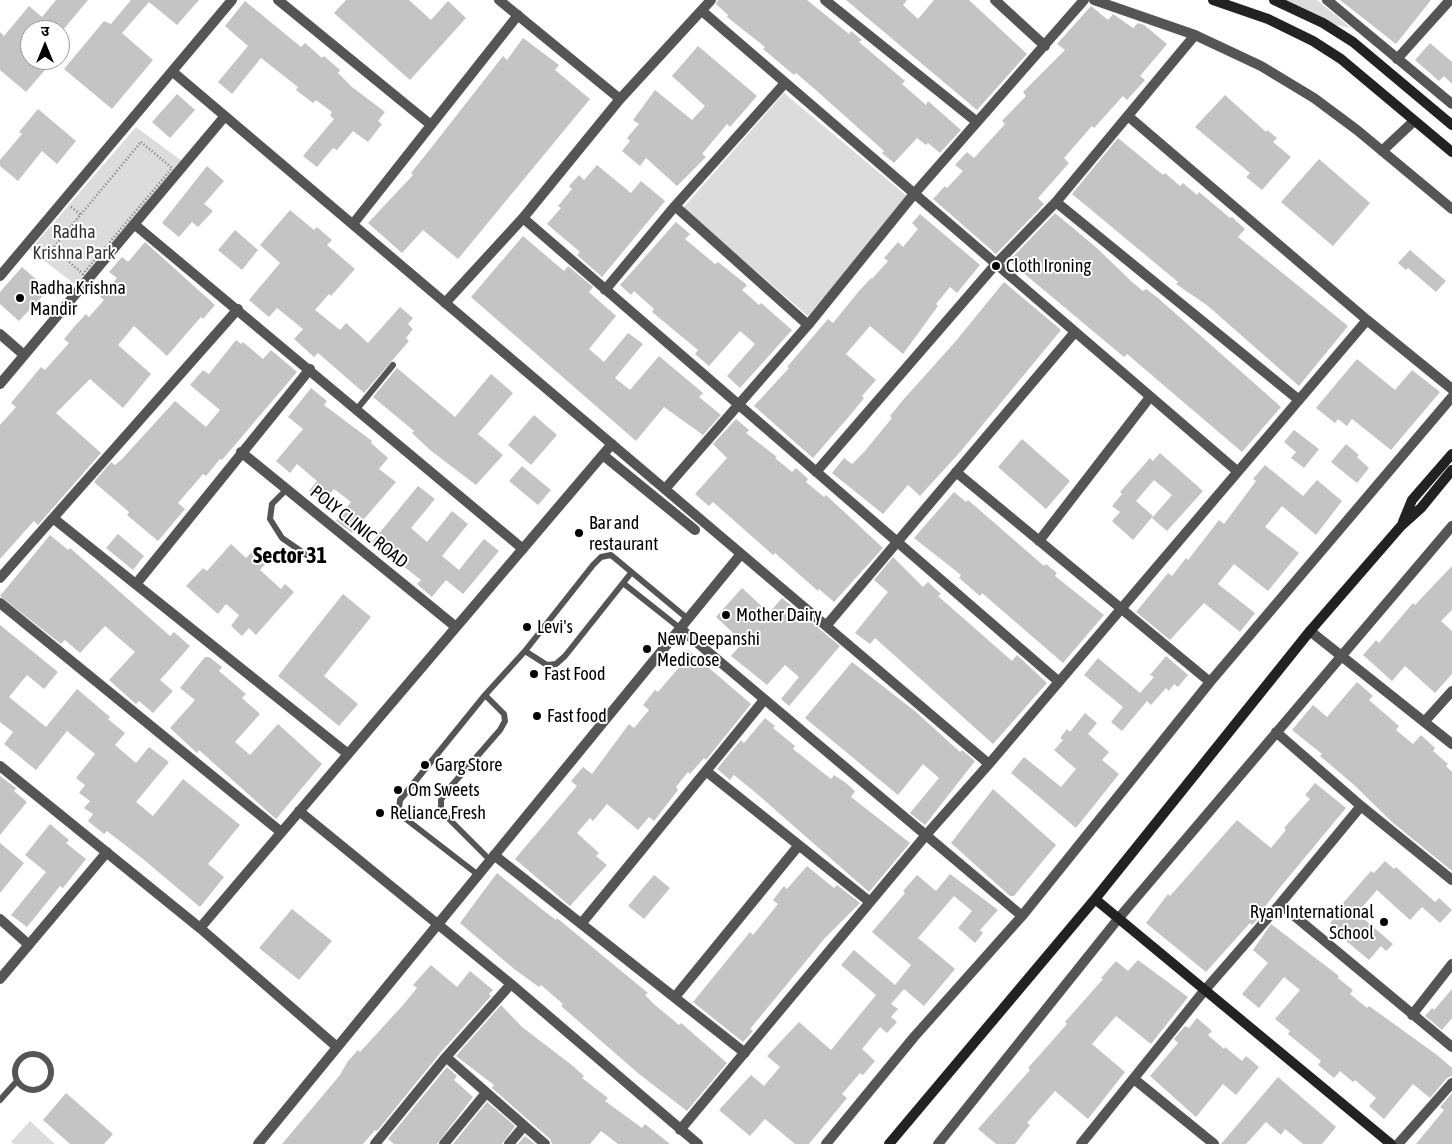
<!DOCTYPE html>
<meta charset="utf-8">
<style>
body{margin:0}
#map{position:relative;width:1452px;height:1144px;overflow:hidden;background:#fff;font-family:"Asap Condensed","Noto Sans Devanagari",sans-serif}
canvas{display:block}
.north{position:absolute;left:20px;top:20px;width:50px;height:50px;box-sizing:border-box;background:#fff;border:1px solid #999;border-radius:50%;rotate:0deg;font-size:14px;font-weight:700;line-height:20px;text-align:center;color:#000}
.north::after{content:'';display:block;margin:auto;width:18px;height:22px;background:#000;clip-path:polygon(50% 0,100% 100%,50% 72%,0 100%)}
</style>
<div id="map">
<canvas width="1452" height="1144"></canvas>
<div class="north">उ</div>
</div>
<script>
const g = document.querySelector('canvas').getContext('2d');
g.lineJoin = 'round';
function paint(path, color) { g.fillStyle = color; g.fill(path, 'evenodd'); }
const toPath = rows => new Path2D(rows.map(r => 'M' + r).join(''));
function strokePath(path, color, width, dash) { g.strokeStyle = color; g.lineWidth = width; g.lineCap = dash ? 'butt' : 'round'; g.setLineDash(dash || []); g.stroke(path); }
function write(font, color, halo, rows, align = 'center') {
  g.font = font + ' "Asap Condensed",sans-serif'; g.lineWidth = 4; g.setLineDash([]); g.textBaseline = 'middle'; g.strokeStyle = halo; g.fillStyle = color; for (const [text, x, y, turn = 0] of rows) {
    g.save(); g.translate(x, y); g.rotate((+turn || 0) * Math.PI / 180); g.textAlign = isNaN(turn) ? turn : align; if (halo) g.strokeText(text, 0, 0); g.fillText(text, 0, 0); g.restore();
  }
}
paint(toPath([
 [1284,0,1317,0,1351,28,1330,24],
 [784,93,908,197,808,316,683,208],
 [136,127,182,161,76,285,30,250],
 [30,1121,55,1144,14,1144,11,1142]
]), '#dcdcdc');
paint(toPath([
 [56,0,88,0,63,30,30,30,30,60,34,60,45,70,26,92,0,70,0,32,4,36,29,6,42,17],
 [131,0,199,0,177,25,149,2,122,33,153,60,112,109,64,69,104,21,111,24],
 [346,0,409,0,431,20,448,1,466,18,410,80,334,13],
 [718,0,807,0,849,34,851,31,862,40,859,42,905,81,902,84,926,105,928,101,961,130,940,153,928,143,926,145,917,138,894,163,882,153,884,151,818,92,796,73,794,75,763,49,765,47,727,17,728,15,716,4],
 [846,0,907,0,903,5,918,19,934,0,969,0,1027,54,977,110],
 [1340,0,1431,0,1396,44],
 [245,1,301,47,305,43,322,58,324,56,340,70,338,73,352,87,385,112,378,121,382,124,368,142,353,131,337,150,333,148,317,167,303,156,334,119,330,116,332,112,316,100,313,103,296,90,298,87,261,58,232,94,218,82,248,46,225,26],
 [1091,6,1108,20,1113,14,1133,28,1138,23,1144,25,1167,44,1140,76,1145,80,1127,100,1123,96,1094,128,1092,126,1064,158,1069,163,1038,198,1044,204,996,254,933,199,945,186,947,188,963,171,955,165,967,152,974,158,1005,124,1002,121,1026,96,1023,92,1065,50,1057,44],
 [523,38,559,65,555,70,590,99,458,259,423,230,402,253,368,223,413,175,411,173,431,148,503,56,507,60],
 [1430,43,1452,62,1452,84,1444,76,1439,81,1415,60],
 [698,46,757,96,730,127,727,124,702,154,706,157,677,186,646,158,640,166,622,151,630,141,627,138,639,124,633,120,655,90,692,120,705,106,672,76],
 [177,94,195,110,170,138,152,122],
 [1225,95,1266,132,1267,130,1277,138,1273,142,1291,157,1262,190,1246,177,1250,173,1195,127],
 [38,109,76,141,57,164,42,151,18,181,0,166,0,160,22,134,19,132],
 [1118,138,1163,175,1165,173,1180,186,1183,183,1197,195,1199,192,1230,218,1232,217,1245,229,1238,237,1348,326,1299,386,1208,306,1176,284,1178,282,1072,194],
 [1319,159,1370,203,1333,246,1281,202],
 [597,165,631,193,641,181,665,201,602,277,577,255,580,252,547,224,561,208,558,206,572,189,569,186,579,175,584,180],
 [207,166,224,181,204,204,213,211,198,227,192,222,179,237,162,223],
 [290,210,314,230,317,227,332,240,327,245,355,269,331,296,329,294,315,310,340,330,346,323,368,343,400,307,413,318,408,324,413,329,406,338,409,341,364,393,318,353,314,357,294,339,303,329,277,308,269,317,249,300,280,263,260,245],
 [1055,213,1098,249,1132,282,1143,291,1146,289,1158,298,1281,407,1242,452,1127,354,1124,357,1009,261],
 [920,214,980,265,957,293,950,287,936,304,938,306,903,354,870,326,846,354,876,380,862,396,864,398,852,413,813,458,754,406,789,368,787,367,828,319,833,323,859,291,871,278,872,279,888,261,884,258,898,242,903,247,918,229,912,223],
 [676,222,690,234,685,239,715,264,718,262,747,285,742,290,759,305,761,303,792,330,740,388,727,376,755,344,740,331,709,366,695,354,698,350,652,312,654,309,634,291,631,295,620,285],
 [235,230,258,250,242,270,218,250],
 [523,236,564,271,568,266,593,287,589,292,616,316,589,349,604,362,628,333,643,344,615,378,630,390,659,356,703,393,699,397,721,415,703,435,664,407,636,441,471,297],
 [145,242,215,305,203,319,201,317,167,356,134,326,118,345,151,374,123,408,90,379,56,413,101,453,38,525,34,521,0,559,0,425,16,407,11,403,41,367,45,370,69,343,64,339,74,327,86,314,89,317,104,300,100,297,117,278,109,272,122,257,128,262],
 [1410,250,1446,281,1436,292,1408,268,1406,270,1398,263],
 [22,267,48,290,19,321,0,304,0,292],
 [1004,282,1061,330,961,451,920,496,908,485,883,514,832,473,844,458,852,464,864,452,892,418,890,416,903,400,955,342],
 [236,340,241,344,243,342,263,359,271,350,297,372,222,460,220,459,206,476,203,474,178,503,185,509,158,541,127,515,129,512,94,482,111,462,115,465,122,459,175,401,206,427,220,410,190,385,203,370,209,374],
 [1357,359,1395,390,1412,370,1440,392,1391,450,1352,419,1347,426,1338,419,1335,423,1316,408],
 [397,368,455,417,491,374,513,393,478,434,503,455,476,485,430,450,412,433,414,431,373,397],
 [311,388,327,401,324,405,372,441,371,443,388,458,379,469,396,482,352,533,336,521,351,502,334,489,323,502,309,491,317,481,297,464,290,473,276,461,303,429,288,417],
 [534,415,557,435,531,465,508,445],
 [736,419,749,430,746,433,777,457,775,458,792,472,796,468,808,479,806,482,824,497,826,495,883,548,834,602,819,589,818,591,775,553,773,555,713,502,709,506,695,494,727,458,713,444],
 [1294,430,1319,449,1304,468,1291,458,1296,452,1284,442],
 [1022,439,1070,481,1046,509,998,467],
 [1346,444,1359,455,1357,457,1369,468,1357,483,1331,462],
 [1160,453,1203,491,1167,531,1152,518,1172,495,1154,480,1136,501,1153,516,1133,540,1112,521,1120,512,1112,506,1122,494,1120,492,1150,458,1153,461],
 [1265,465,1303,496,1317,480,1342,501,1316,535,1282,506,1265,527,1299,553,1268,591,1234,564,1218,584,1255,613,1240,632,1204,603,1170,640,1136,612,1168,573,1172,576,1186,558,1188,560,1219,520,1224,524,1256,481,1253,479],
 [522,466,551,490,538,505,509,481],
 [418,486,435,499,411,528,427,542,452,511,468,524,442,556,459,570,484,539,499,551,463,594,446,580,432,597,417,584,421,580,372,542],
 [954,492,966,502,968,500,1044,566,1046,564,1057,573,1055,576,1104,615,1063,663,982,593,980,596,959,578,961,575,914,538],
 [118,534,144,556,133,570,106,548],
 [50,535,68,550,70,548,170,636,174,632,190,646,160,680,173,691,153,713,139,701,136,704,109,680,135,652,105,626,80,653,65,640,61,644,0,596],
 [231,544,246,558,254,550,267,562,260,570,281,589,285,584,294,592,256,635,249,628,242,636,231,626,239,615,226,604,218,614,186,586,203,568,207,571],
 [893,557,923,587,928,582,941,594,938,596,1012,661,1017,655,1047,683,993,744,875,638,870,644,855,633,888,592,874,580],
 [1452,566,1452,610,1441,621,1452,631,1452,674,1435,693,1405,666,1392,681,1363,655,1376,640,1379,643,1413,603,1415,605],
 [742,588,769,613,782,598,840,646,789,706,781,699,799,677,785,665,767,685,731,656,743,642,716,617],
 [343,594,371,617,324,676,358,704,339,726,278,676],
 [0,625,58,672,44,689,27,675,9,697,46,727,77,689,110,717,108,719,125,733,115,745,136,763,149,747,169,762,136,802,153,816,183,779,240,825,208,864,224,877,200,907,143,859,107,831,104,834,88,821,93,814,84,808,90,801,79,793,85,785,76,778,95,754,67,731,36,770,4,744,13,732,0,722],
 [688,650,751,704,706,760,704,758,690,774,688,772,676,787,678,790,654,821,649,817,638,830,607,804,593,821,590,818,577,833,599,853,596,856,607,865,570,906,515,859,577,786,571,781,583,767,592,774,629,724,634,728,649,710,643,705,655,690,658,692,682,664,679,661],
 [1166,656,1188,675,1178,687,1174,684,1169,691,1166,688,1151,705,1147,701,1122,731,1111,722,1123,707,1084,675,1098,658,1140,693,1154,677,1150,675],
 [205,657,209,657,222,667,219,671,246,694,242,698,260,714,235,742,250,755,278,724,322,764,276,819,199,750,197,753,170,728,195,700,180,688],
 [852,662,916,712,960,752,962,750,975,761,925,825,910,813,939,778,923,764,898,795,805,718],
 [1357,682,1373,696,1369,700,1399,726,1396,730,1413,744,1421,735,1435,748,1433,751,1448,764,1446,766,1452,772,1452,871,1392,822,1353,784,1320,756,1322,754,1292,730,1313,705,1327,717],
 [1085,713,1097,723,1088,734,1109,752,1102,760,1119,774,1076,828,1011,773,1024,757,1061,787,1076,769,1054,750,1063,740,1060,738,1067,729,1070,732],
 [765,718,775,726,773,728,795,746,793,749,831,779,834,775,846,783,855,791,851,797,910,843,869,892,756,793,734,775,730,780,717,769,741,740,744,743],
 [0,776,16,788,14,791,27,802,0,835],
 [1315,783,1346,808,1282,885,1259,914,1261,916,1252,925,1250,923,1206,972,1146,923,1168,894,1170,896,1237,820,1271,848,1286,830,1284,828,1310,799,1305,795],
 [993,789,1056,845,1014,896,1010,896,951,843],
 [50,824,69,840,66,843,86,859,63,888,60,886,27,927,11,915,46,872,25,855],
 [0,843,24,863,0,893],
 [1385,861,1394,869,1396,867,1435,902,1439,898,1452,910,1440,923,1422,907,1410,920,1377,890,1357,913,1393,944,1386,951,1381,946,1369,960,1339,935,1341,933,1330,923,1340,912,1337,910,1371,871,1374,873],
 [807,866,834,888,837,885,860,903,825,938,750,1029,753,1031,743,1042,693,1002,750,932,753,935,778,904,773,900,784,886,787,889],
 [497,873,544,911,556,920,557,918,637,984,648,993,645,995,655,1005,679,1025,681,1023,727,1063,687,1111,639,1074,561,1006,563,1004,541,985,539,987,514,969,460,923],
 [950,874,998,910,980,930,983,933,975,943,958,928,972,911,954,896,918,938,955,969,924,1006,904,989,891,1004,898,1009,891,1017,897,1022,887,1033,880,1027,862,1049,875,1061,863,1075,860,1073,842,1094,847,1098,809,1144,795,1144,765,1119,750,1136,719,1110,751,1075,764,1086,780,1067,767,1056,799,1022,831,1050,876,995,841,965,854,950,895,985,911,965,872,932,905,893,903,891,917,875,936,891],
 [654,875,670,888,644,919,628,906],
 [292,909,332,941,299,980,259,948],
 [1271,924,1339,976,1338,978,1353,990,1350,994,1367,1008,1369,1006,1437,1055,1452,1068,1452,1076,1447,1078,1430,1098,1413,1084,1384,1119,1369,1106,1376,1098,1355,1080,1353,1082,1340,1071,1334,1078,1318,1065,1321,1061,1288,1034,1290,1031,1275,1019,1300,990,1284,977,1259,1008,1242,994,1268,963,1253,950],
 [1138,960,1188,997,1151,1044,1116,1016,1092,1044,1125,1072,1088,1119,1055,1091,1027,1123,1030,1125,1015,1144,996,1144,978,1129,1030,1070,1028,1068,1067,1024,1065,1022,1103,979,1101,978,1116,961,1128,971],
 [431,965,457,987,470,971,493,990,489,994,491,996,441,1052,377,1131,375,1130,363,1144,282,1144,340,1075,348,1061,358,1050,360,1052,403,1005,417,988,413,985],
 [1452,989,1452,1018,1442,1030,1425,1016,1432,1008,1434,1010],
 [501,1005,522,1027,573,1066,584,1076,582,1078,608,1098,605,1101,642,1128,645,1124,670,1144,618,1144,601,1131,590,1144,552,1144,550,1139,492,1088,494,1085,456,1056],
 [1197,1018,1212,1031,1208,1035,1224,1049,1225,1047,1242,1061,1246,1056,1259,1067,1236,1095,1223,1084,1196,1117,1150,1076,1178,1043,1174,1039,1185,1026,1189,1028],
 [447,1067,457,1076,454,1080,473,1097,437,1144,394,1144,388,1139],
 [1278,1077,1336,1127,1322,1144,1303,1144,1285,1129,1281,1135,1266,1122,1246,1144,1221,1144],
 [66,1093,113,1134,104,1144,70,1144,43,1120],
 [1452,1093,1452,1144,1416,1144,1444,1110,1440,1107],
 [487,1102,515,1126,502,1144,453,1144],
 [525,1136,535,1144,518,1144]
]), '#c4c4c4');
strokePath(toPath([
 [141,142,172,168,83,274,53,248,141,142],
 [71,207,80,214]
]), '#777', 2.5, [1, 2.5]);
strokePath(toPath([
 [357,409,393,365],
 [287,489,272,504,270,519,282,538,308,556],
 [623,583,681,629],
 [525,651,547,665,556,664,565,656,631,573],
 [485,695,504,714,505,721,500,730,446,792,441,800,441,808,444,814,490,860],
 [477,874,402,816,399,808,400,800,485,695,525,651,593,565,601,557,611,555,688,619],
 '15 1072a18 18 0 1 1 36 0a18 18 0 1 1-36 0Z',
 [0,1100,17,1081]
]), '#555', 6);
strokePath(toPath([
 [278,0,431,125],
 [499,0,620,99],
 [825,0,977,122],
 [995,0,1045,46],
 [1094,0,1195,35,1261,66,1314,98,1357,130,1452,209],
 [1327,0,1452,104],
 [702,11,1237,471],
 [1397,59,1450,0],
 [173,72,989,764],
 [1128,116,1367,320,1452,389],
 [1382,151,1414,121],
 [1056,202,1299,400],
 [675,206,808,325],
 [523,218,1058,681],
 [134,224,523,549],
 [353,224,518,15],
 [0,276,232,0],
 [605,290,675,206,785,83],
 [445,303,523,218,620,99,711,0],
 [0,334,24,355],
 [0,384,225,116],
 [241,452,456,627],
 [603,455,695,530],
 [816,472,996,264,1056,202,1195,35],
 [956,472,1210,682],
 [665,489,808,325,914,194,1084,0],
 [53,518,348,754],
 [1039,541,1150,397],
 [0,578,238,309],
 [136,584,310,369],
 [0,603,281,832],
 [826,626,1075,332],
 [681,629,1022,916],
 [1310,631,1452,744],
 [1425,721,1452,691],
 [1276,732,1361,806,1452,880],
 [0,766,200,928,337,1047],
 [706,771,870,902],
 [299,811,511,984,698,1144],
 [494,855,745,1053],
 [1280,904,1452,1047],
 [0,919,29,945],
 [581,924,764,700],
 [200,928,612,444],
 [0,979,107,852],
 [675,997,799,845],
 [1412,1015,1452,964],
 [446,1057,545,1144],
 [1134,1079,1214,1144],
 [680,1130,926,835,989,764,1367,320],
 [258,1144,741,554],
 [375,1144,446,1057,511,984],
 [444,1144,486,1093],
 [509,1144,524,1126],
 [826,1144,914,1037,1022,916,1210,682,1452,397],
 [938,1144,1118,919,1452,526],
 [1081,1144,1204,991,1280,904,1361,806],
 [1398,1144,1452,1083]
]), '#555', 10);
strokePath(toPath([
 [1213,0,1268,19,1313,41,1341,59,1452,152],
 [1274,0,1323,23,1353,42,1452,125],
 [1403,522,1412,500,1452,454],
 [1095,899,1391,1144],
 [889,1144,1095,899,1310,631,1401,526,1421,508,1452,470]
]), '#222', 10);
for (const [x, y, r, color] of [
 [996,266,5,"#000"],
 [20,298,5,"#000"],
 [579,533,5,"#000"],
 [726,615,5,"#000"],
 [527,627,5,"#000"],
 [647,649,5,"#000"],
 [534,674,5,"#000"],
 [537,716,5,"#000"],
 [425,765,5,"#000"],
 [398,790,5,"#000"],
 [380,813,5,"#000"],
 [1384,922,5,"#000"]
]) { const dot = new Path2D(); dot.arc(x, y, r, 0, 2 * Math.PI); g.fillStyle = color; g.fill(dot); strokePath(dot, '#fff', 2); }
write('18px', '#333', '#fff', [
 ["Radha",74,232],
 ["Krishna Park",74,253]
]);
write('18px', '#000', '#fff', [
 ["Cloth Ironing",1006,266],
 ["Radha Krishna",30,288],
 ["Mandir",30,309],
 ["Bar and",589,523],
 ["restaurant",589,544],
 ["Mother Dairy",736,615],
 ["Levi's",537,627],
 ["New Deepanshi",657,639],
 ["Medicose",657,660],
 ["Fast Food",544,674],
 ["Fast food",547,716],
 ["Garg Store",435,765],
 ["Om Sweets",408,790],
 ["Reliance Fresh",390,813],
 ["Ryan International",1374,912,"right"],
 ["School",1374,933,"right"]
], 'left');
write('18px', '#000', '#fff', [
 ["POLY CLINIC ROAD",359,527,39]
]);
write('bold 22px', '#000', '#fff', [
 ["Sector 31",290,556]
]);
</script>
